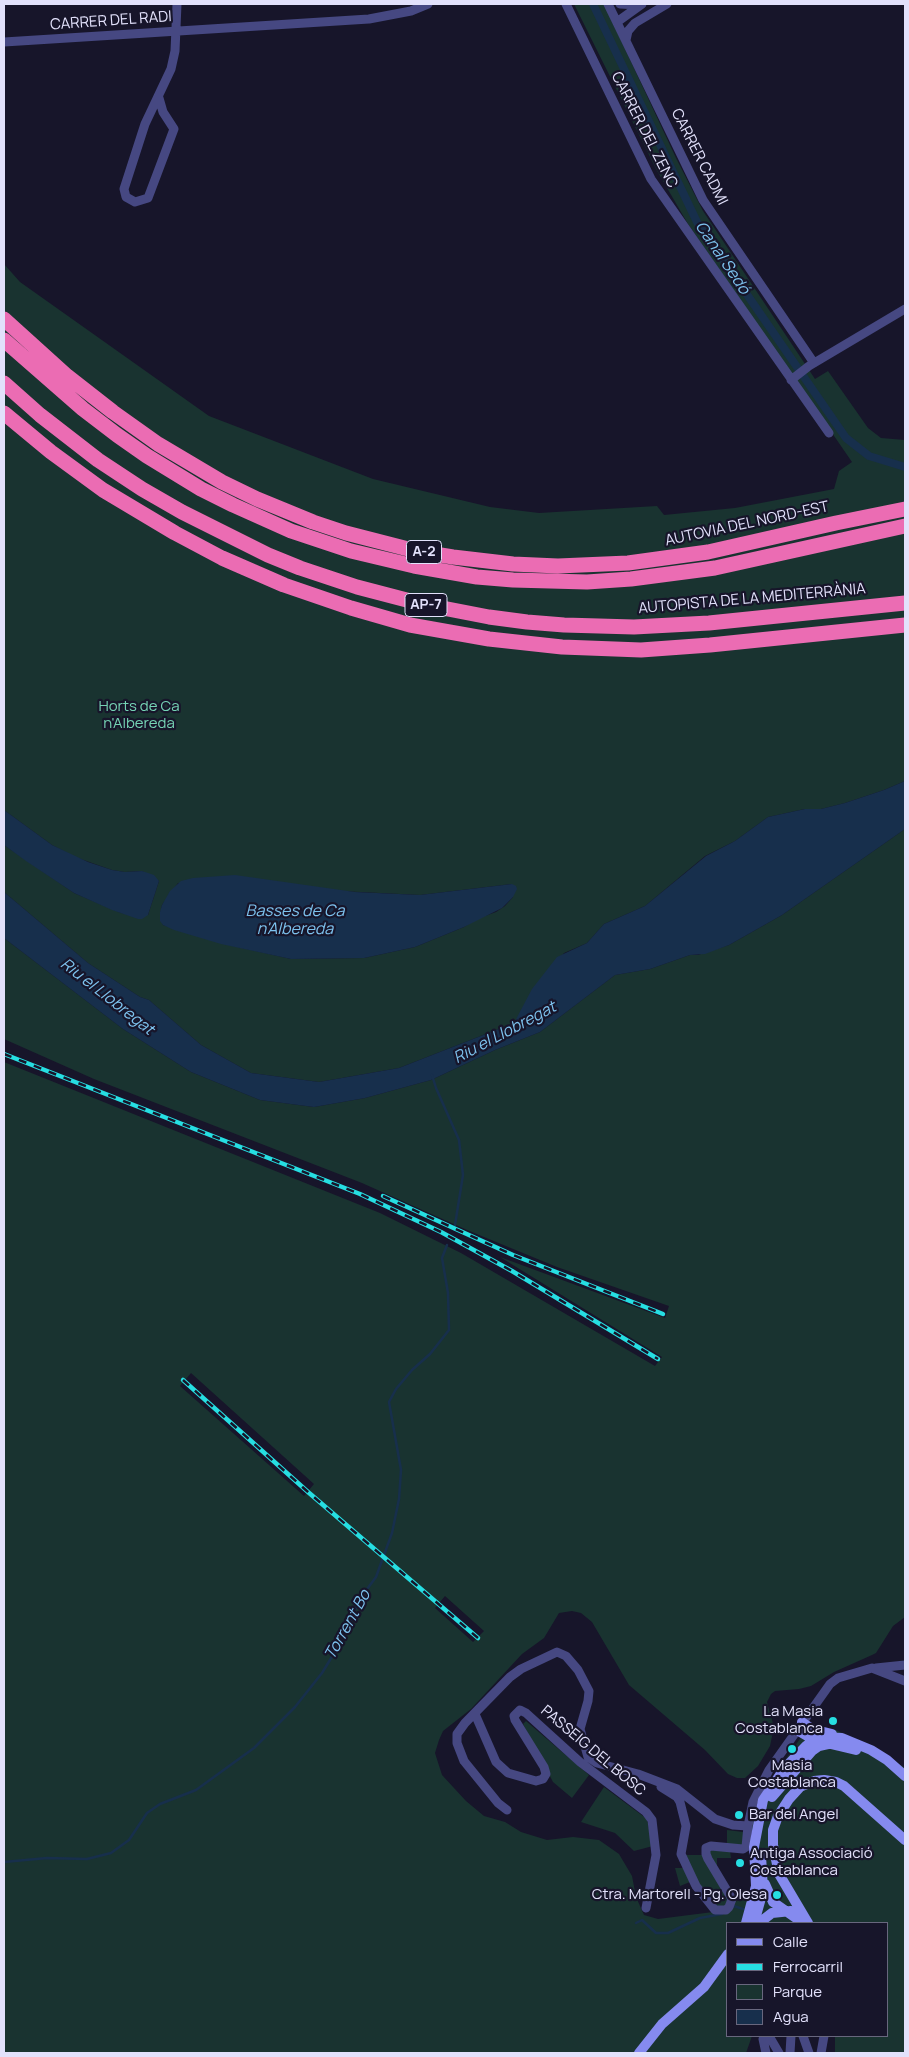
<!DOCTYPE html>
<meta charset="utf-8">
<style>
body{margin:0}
#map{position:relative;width:909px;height:2057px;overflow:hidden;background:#17152a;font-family:Manrope,sans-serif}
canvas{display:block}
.frame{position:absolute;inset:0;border:5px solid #e2e1fb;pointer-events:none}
.legend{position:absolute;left:726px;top:1922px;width:162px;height:115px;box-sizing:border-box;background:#17152a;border:1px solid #68677e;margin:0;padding:6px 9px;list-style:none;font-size:15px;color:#e2e1fb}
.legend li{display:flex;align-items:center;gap:10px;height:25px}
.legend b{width:25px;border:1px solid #68677e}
</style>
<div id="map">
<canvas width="909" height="2057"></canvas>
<div class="frame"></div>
<ul class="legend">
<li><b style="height:6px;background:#858aef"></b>Calle</li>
<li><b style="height:6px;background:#26dee2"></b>Ferrocarril</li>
<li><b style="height:14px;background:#193330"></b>Parque</li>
<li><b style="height:14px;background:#172f4c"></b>Agua</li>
</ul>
</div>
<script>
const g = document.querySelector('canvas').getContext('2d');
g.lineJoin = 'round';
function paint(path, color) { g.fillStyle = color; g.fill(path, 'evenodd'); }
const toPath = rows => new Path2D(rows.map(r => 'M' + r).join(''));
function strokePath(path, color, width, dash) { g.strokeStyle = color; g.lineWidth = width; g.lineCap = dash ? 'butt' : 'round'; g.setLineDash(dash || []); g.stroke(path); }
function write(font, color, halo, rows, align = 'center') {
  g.font = font + ' Manrope,sans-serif'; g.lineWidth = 4.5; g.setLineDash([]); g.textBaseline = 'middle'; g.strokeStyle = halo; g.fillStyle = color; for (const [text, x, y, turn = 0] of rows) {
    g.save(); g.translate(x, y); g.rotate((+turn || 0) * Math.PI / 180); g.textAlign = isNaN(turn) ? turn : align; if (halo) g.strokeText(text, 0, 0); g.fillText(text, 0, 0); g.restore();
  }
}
paint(toPath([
 [574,4,604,4,676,158,703,211,815,379,828,371,868,428,881,438,905,440,905,781,884,790,845,803,821,809,805,809,768,817,735,841,705,856,645,906,604,924,587,943,564,953,514,1023,399,1068,319,1082,251,1073,201,1045,149,1000,140,997,88,963,4,892,4,845,74,893,121,913,148,915,159,881,142,871,125,872,112,870,75,857,52,845,4,810,4,264,20,282,209,416,373,479,490,507,539,513,657,506,664,515,735,508,834,489,839,471,852,462,688,224,656,169],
 [178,883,420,895,512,884,513,897,505,906,496,912,477,919,464,927,415,947,364,958,291,959,225,944,163,925,160,916,162,905],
 [905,829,905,1617,893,1626,876,1653,872,1655,834,1672,811,1686,799,1689,775,1691,771,1694,767,1702,768,1706,774,1727,770,1746,758,1766,745,1778,737,1778,728,1774,705,1750,629,1685,592,1622,581,1613,572,1611,559,1613,544,1638,522,1654,471,1709,443,1731,439,1740,435,1753,442,1775,466,1801,484,1816,505,1822,521,1832,547,1840,573,1837,599,1840,619,1854,632,1876,636,1897,644,1915,658,1919,713,1912,752,1894,752,1816,769,1783,804,1733,822,1729,836,1730,886,1755,905,1768,905,2053,835,2053,835,2036,888,2036,888,1923,728,1923,728,2036,752,2036,746,2053,4,2053,4,1062,380,1213,461,1253,655,1366,662,1357,500,1257,665,1318,669,1306,557,1267,467,1230,362,1183,94,1079,4,1039,4,938,123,1029,191,1072,260,1100,314,1107,365,1098,431,1080,495,1050,540,1032,615,975,650,969,690,955,698,955,729,945,782,915],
 [191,1373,314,1484,304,1496,180,1386],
 [445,1596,484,1631,473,1642,435,1608],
 [526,1721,589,1775,572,1798,553,1782,523,1724],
 [604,1787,647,1819,653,1846,634,1851,615,1833,581,1822],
 [727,1830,743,1832,743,1846,727,1844],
 [713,1849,730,1851,731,1858,717,1858,717,1867,710,1854,710,1851],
 [685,1855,704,1855,729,1897,725,1906,718,1909,693,1879],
 [675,1868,683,1868,690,1882,680,1886]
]), '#193330');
paint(toPath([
 [905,781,905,829,782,915,729,945,705,954,690,955,650,969,615,975,540,1032,495,1050,431,1080,365,1098,314,1107,260,1100,191,1072,123,1029,4,938,4,892,88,963,140,997,149,1000,201,1045,251,1073,319,1082,399,1068,514,1023,532,989,557,957,587,943,604,924,645,906,706,856,735,841,768,817,805,809,821,809,845,803,884,790],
 [4,810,52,845,88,862,112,870,125,872,142,871,154,875,159,881,148,915,142,919,138,919,112,910,74,893,26,861,4,845],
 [235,875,355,892,420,895,512,884,516,886,517,889,513,897,502,908,464,927,415,947,364,958,291,959,221,944,174,930,163,925,160,921,160,912,162,905,170,891,181,881,193,878]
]), '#172f4c');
strokePath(toPath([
 [432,1075,436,1088,459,1140,463,1175,455,1225],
 [4,1862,47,1858,87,1859,111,1853,129,1840,147,1813,160,1804,196,1790,254,1748,295,1707,322,1673,344,1637,359,1600,376,1577,392,1533,399,1499,401,1470,389,1402,396,1389,412,1370,430,1354,449,1330,448,1293,442,1258,447,1245],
 [733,1907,734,1906,743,1909],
 [636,1923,642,1920,656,1933,668,1933,700,1918,722,1914]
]), '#172f4c', 2.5);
strokePath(toPath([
 [593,4,697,222,846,438,869,456,905,467]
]), '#172f4c', 8);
strokePath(toPath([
 [566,4,651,179,829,433],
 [608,4,703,200,814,363],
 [620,4,638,5],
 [617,22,642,4],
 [626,40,628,31,635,23,667,4],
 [4,42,369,19,411,11,428,4],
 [159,98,163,112,174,129,148,198,135,202,126,197,124,189,145,124,171,69,175,51,177,4],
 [791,380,809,366,905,309],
 [876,1668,905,1665],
 [475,1714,496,1762,508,1773,536,1781,543,1779,546,1774,544,1767,515,1720,514,1716,520,1710,526,1713,580,1762,646,1812,652,1820,656,1855,646,1908],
 [661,1787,677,1797,680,1802,686,1826,681,1854,696,1886,715,1910,726,1910,729,1907,732,1899,708,1859,706,1854,706,1848,711,1846,743,1849,746,1847,748,1826],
 [507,1810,498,1803,464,1761,457,1743,457,1734,465,1723,510,1677,521,1669,557,1652,566,1656,578,1670,589,1691,588,1701,580,1729,588,1757,597,1763,638,1774,677,1789,715,1819,733,1825,748,1826,753,1802,769,1770,830,1684,838,1678,872,1668,905,1681],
 [765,2036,763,2039,766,2053],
 [769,2036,779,2053],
 [803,2036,809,2053],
 [790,2053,791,2036],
 [821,2053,824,2036]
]), '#464882', 9);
strokePath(toPath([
 [802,1722,812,1729,832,1734],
 [797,1730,814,1740,856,1750],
 [772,1797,812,1751,819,1746,828,1744],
 [765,1884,773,1902,803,1923],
 [746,1923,756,1886,754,1847,763,1800,784,1769,806,1746,814,1740,822,1737,842,1738,871,1750,887,1760,905,1776],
 [754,1923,763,1891,761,1855],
 [759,1923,772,1913,791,1911],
 [808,1923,779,1874,773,1845,773,1830,778,1816,789,1799,800,1787,814,1781,824,1780,836,1782,844,1786,905,1840],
 [639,2053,662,2024,704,1987,728,1954]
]), '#858aef', 10);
strokePath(toPath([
 [4,319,67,376,113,412,158,444,222,482,257,499,313,522,346,533,416,551,453,557,513,564,558,566,628,563,708,552,836,523,905,509],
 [4,340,83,409,117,435,147,456,201,489,233,505,291,531,351,551,414,566,477,577,513,580,587,582,631,579,715,568,905,526],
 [4,383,40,415,98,460,142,489,182,512,268,555,300,568,357,587,422,604,489,617,527,622,564,625,634,627,709,623,905,603],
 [4,413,51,452,103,490,175,533,222,558,284,585,351,608,410,625,489,639,562,647,641,650,710,645,905,625]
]), '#eb6cb3', 15);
const rail = toPath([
 [4,1054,360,1194,441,1232,512,1271,658,1359],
 [383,1196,513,1255,663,1314],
 [183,1380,308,1492,478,1638]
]);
strokePath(rail, '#26dee2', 4.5);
strokePath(rail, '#17152a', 2.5, [8]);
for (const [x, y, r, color] of [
 [833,1721,5,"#26dee2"],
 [792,1749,5,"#26dee2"],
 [739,1815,5,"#26dee2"],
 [740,1863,5,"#26dee2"],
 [777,1895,5,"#26dee2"]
]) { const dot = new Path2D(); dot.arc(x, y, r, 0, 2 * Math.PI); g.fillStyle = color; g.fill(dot); strokePath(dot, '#17152a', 2); }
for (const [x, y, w] of [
 [424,552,35],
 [426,605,42]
]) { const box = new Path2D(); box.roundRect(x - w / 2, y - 11.5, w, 23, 4); g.fillStyle = '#17152a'; g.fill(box); strokePath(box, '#e2e1fb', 1); }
write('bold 14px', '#e2e1fb', null, [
 ["A-2",424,552],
 ["AP-7",426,605]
]);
write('15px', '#e2e1fb', '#17152a', [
 ["CARRER DEL RADI",111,21,-4],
 ["CARRER DEL ZENC",644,130,63],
 ["CARRER CADMI",699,157,63],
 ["AUTOVIA DEL NORD-EST",747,524,-12],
 ["AUTOPISTA DE LA MEDITERRÀNIA",752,599,-5],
 ["PASSEIG DEL BOSC",593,1751,40]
]);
write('15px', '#75d3b4', '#17152a', [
 ["Horts de Ca",139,707],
 ["n'Albereda",139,724]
]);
write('15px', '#e2e1fb', '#17152a', [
 ["La Masia",823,1712],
 ["Costablanca",823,1729],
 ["Masia",792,1766,"center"],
 ["Costablanca",792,1783,"center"],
 ["Bar del Angel",749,1815,"left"],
 ["Antiga Associació",750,1854,"left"],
 ["Costablanca",750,1871,"left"],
 ["Ctra. Martorell - Pg. Olesa",767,1895]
], 'right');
write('italic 16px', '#7dc2ee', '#17152a', [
 ["Canal Sedó",722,258,56],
 ["Basses de Ca",295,912],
 ["n'Albereda",295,930],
 ["Riu el Llobregat",107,997,38],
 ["Riu el Llobregat",505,1033,-28],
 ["Torrent Bo",348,1625,-61]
]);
</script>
